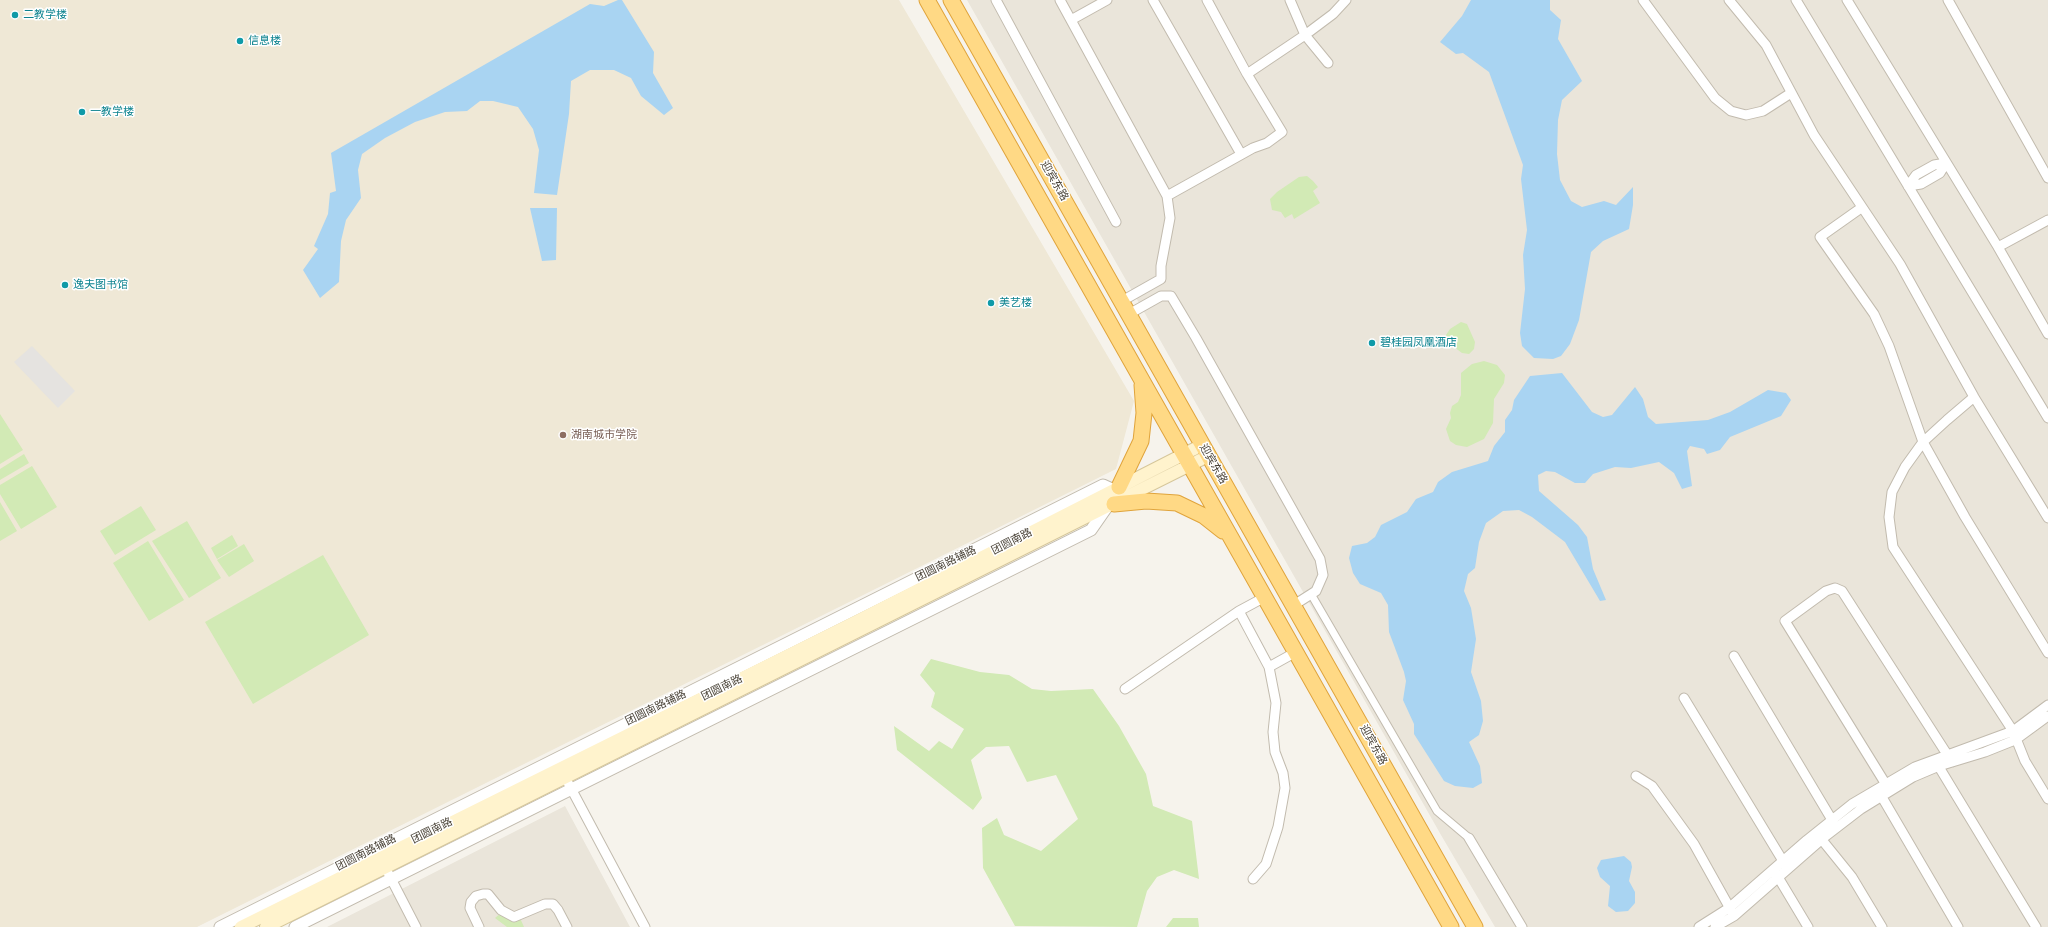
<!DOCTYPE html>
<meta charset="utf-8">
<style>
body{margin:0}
canvas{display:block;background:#f6f3ec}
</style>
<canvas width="2048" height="927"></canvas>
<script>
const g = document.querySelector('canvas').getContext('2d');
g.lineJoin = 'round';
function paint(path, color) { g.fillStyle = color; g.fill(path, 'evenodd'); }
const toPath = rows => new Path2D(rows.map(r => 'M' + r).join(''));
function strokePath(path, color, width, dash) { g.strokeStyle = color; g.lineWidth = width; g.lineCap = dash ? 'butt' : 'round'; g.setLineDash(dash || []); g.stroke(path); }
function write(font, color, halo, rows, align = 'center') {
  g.font = font + ' "DejaVu Sans","Noto Sans SC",sans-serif'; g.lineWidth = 3; g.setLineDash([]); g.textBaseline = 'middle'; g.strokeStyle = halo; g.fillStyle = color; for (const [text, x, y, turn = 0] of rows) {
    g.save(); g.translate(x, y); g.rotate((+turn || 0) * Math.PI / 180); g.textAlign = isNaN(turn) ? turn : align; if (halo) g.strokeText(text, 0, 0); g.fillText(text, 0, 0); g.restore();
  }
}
paint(toPath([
 [967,0,2048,0,2048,927,1495,927,1441,835],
 [565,806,630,927,327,927]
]), '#eae5da');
paint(toPath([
 [0,0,899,0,1134,401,1116,469,197,927,0,927]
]), '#efe8d6');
paint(toPath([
 [1307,176,1313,181,1318,187,1313,191,1320,203,1294,219,1292,214,1285,218,1281,212,1272,210,1270,199,1277,192,1299,177],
 [1461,322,1467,324,1475,342,1474,349,1469,354,1462,353,1446,341,1446,335,1450,329],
 [1484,361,1497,365,1505,375,1504,383,1494,399,1493,423,1484,439,1467,447,1456,445,1450,441,1446,429,1451,418,1450,413,1452,406,1458,402,1461,395,1461,373,1472,364],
 [0,414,23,450,0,464],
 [24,454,29,463,0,480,0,469],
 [32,466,57,507,21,529,0,494,0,485],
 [0,502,17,531,0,541],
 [141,506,156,530,115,555,100,531],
 [187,521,221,578,189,598,152,541],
 [232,535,238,546,217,559,211,548],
 [148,541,184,600,149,621,113,563],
 [244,544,254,561,229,577,217,560],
 [323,555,369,635,253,704,205,622],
 [931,659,980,672,1009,675,1032,689,1051,691,1093,689,1119,726,1146,774,1153,806,1192,821,1199,879,1174,870,1157,877,1147,891,1137,927,1015,926,983,868,982,828,997,818,1004,835,1041,851,1078,819,1056,775,1027,782,1009,746,986,747,971,760,982,798,973,810,897,750,894,726,929,751,939,741,952,749,964,729,931,707,935,693,920,675],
 [501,913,507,919,520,918,524,927,507,927,495,918],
 [1173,918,1198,918,1199,927,1166,927]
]), '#d2eab5');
paint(toPath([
 [32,346,75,391,58,408,14,362]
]), '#e5e3e0');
paint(toPath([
 [618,0,622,0,654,52,653,73,673,108,664,115,641,96,631,78,614,70,590,70,571,81,569,114,557,195,534,193,539,150,533,129,518,107,493,101,480,101,467,111,445,112,415,122,385,138,362,154,358,170,361,198,346,220,341,241,339,282,320,298,303,270,318,249,314,246,328,214,330,193,336,191,331,153,590,4,604,6],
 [1471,0,1550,0,1550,10,1561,20,1558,39,1582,81,1562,100,1558,120,1557,154,1560,180,1571,201,1582,207,1604,201,1616,205,1633,187,1633,205,1629,229,1603,241,1591,252,1579,320,1570,344,1561,356,1553,359,1534,358,1522,346,1520,333,1525,289,1523,255,1527,230,1521,179,1523,165,1489,72,1463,53,1456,54,1440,42,1462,16],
 [530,208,557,208,556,260,542,261],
 [1562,373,1592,412,1603,417,1612,415,1635,387,1643,399,1648,417,1656,424,1708,420,1730,412,1768,390,1786,393,1791,400,1781,416,1730,437,1720,450,1707,454,1704,449,1690,446,1687,451,1692,486,1682,489,1674,473,1659,462,1631,468,1615,467,1593,474,1585,483,1575,483,1555,472,1546,471,1538,475,1539,491,1578,525,1587,537,1593,569,1606,600,1600,601,1565,542,1532,517,1519,510,1503,511,1486,523,1479,542,1475,568,1468,574,1464,591,1471,608,1476,639,1471,672,1481,701,1483,721,1479,735,1469,742,1480,766,1482,783,1473,788,1455,786,1444,781,1414,734,1414,724,1403,700,1406,681,1404,672,1389,632,1388,605,1381,593,1360,584,1353,573,1349,558,1352,546,1367,543,1375,537,1381,525,1407,512,1416,499,1433,492,1438,482,1452,472,1488,461,1494,446,1505,432,1505,420,1512,410,1514,400,1530,376],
 [1624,856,1631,862,1632,867,1629,881,1635,892,1635,903,1628,911,1616,912,1608,906,1610,886,1600,877,1597,868,1601,860]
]), '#a9d4f2');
const pedestrian = toPath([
 [1311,594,1437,811,1469,838]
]);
const minor = toPath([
 [996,0,1116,222],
 [1060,0,1167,196],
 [1153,0,1241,154],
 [1290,0,1305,35,1328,63],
 [1643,0,1715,98,1731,111,1746,115,1763,111,1791,93],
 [1729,0,1766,45,1814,135,1900,264,1974,397,2048,518],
 [1796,0,2048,418],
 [1847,0,1998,247,2048,334],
 [1948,0,2048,178],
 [1071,20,1107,0],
 [1247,74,1305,35,1333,14,1346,0],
 [1946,163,1940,173,1921,184,1908,186,1916,175,1934,165,1946,163],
 [1861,208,1820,237,1874,314,1889,346,1923,442,1905,467,1892,492,1889,517,1893,547,2013,731,2025,761,2048,799],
 [1998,247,2048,220],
 [1122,301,1161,279,1161,266,1170,218,1167,196,1253,148,1267,143,1282,132,1247,74,1207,0],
 [1129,314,1161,296,1171,296,1196,338,1320,559,1323,575,1316,591,1294,605],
 [1974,397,1947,420,1923,442,1965,517,2048,653],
 [1239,611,1269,667,1276,703,1273,732,1275,752,1283,773,1285,788,1278,827,1266,864,1253,879],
 [1734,656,1835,825],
 [1269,667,1296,652],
 [1125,689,1239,611,1265,597],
 [1684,698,1786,866],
 [1936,762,2036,927],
 [1636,776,1652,786,1694,844,1732,912],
 [566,779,645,927],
 [1890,791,1785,621,1826,591,1835,588,1842,591,1952,762],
 [1879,792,1958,927],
 [1818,835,1852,877,1882,927],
 [1469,838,1522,927],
 [385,867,416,927],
 [1775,872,1808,927],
 [479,927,470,908,471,902,476,896,483,894,488,894,501,910,514,917,545,904,553,904,558,910,567,927],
 [1699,927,1729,908,1807,840,1852,804,1915,767,2013,731,2048,705],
 [1715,927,1734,916,1822,839,1861,809,1913,777,1939,766,1985,752,2015,740,2048,716]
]);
const tertiary = toPath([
 [220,927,1103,485,1114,490],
 [295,927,1091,530,1107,507]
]);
const secondary = toPath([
 [241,927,857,621,1202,445],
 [266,927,1208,456]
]);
const trunk = toPath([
 [927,0,1451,927],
 [951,0,1475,927],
 [1119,487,1141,441,1144,413,1142,385],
 [1114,504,1146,501,1177,503,1204,516,1223,531]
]);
strokePath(pedestrian, '#c2bbae', 9);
strokePath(minor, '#c2bbae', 11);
strokePath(tertiary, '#c2bbae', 13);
strokePath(secondary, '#d6c79b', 14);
strokePath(trunk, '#e0a43c', 17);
strokePath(pedestrian, '#fff', 7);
strokePath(minor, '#fff', 9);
strokePath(tertiary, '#fff', 11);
strokePath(secondary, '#fff3cd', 12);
strokePath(trunk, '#ffd985', 15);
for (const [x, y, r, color] of [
 [15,15,4,"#0f9aa8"],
 [240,41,4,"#0f9aa8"],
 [82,112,4,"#0f9aa8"],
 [65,285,4,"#0f9aa8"],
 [991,303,4,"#0f9aa8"],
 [1372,343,4,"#0f9aa8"],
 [563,435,4,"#8d6e63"]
]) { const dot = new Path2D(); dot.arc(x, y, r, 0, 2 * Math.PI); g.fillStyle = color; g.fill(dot); strokePath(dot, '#fff', 1.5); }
write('11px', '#0d838f', '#fff', [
 ["二教学楼",23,15],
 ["信息楼",248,41],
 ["一教学楼",90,112],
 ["逸夫图书馆",73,285],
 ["美艺楼",999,303],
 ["碧桂园凤凰酒店",1380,343]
], 'left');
write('11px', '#4b4439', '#fff', [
 ["迎宾东路",1054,181,60],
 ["迎宾东路",1213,464,60],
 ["团圆南路",1012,542,-27],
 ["团圆南路辅路",946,564,-26],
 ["团圆南路",722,688,-26],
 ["团圆南路辅路",656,708,-26],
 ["迎宾东路",1373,745,61],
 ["团圆南路",432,831,-26],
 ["团圆南路辅路",366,853,-27]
]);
write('11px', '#785e54', '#fff', [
 ["湖南城市学院",571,435]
], 'left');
</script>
